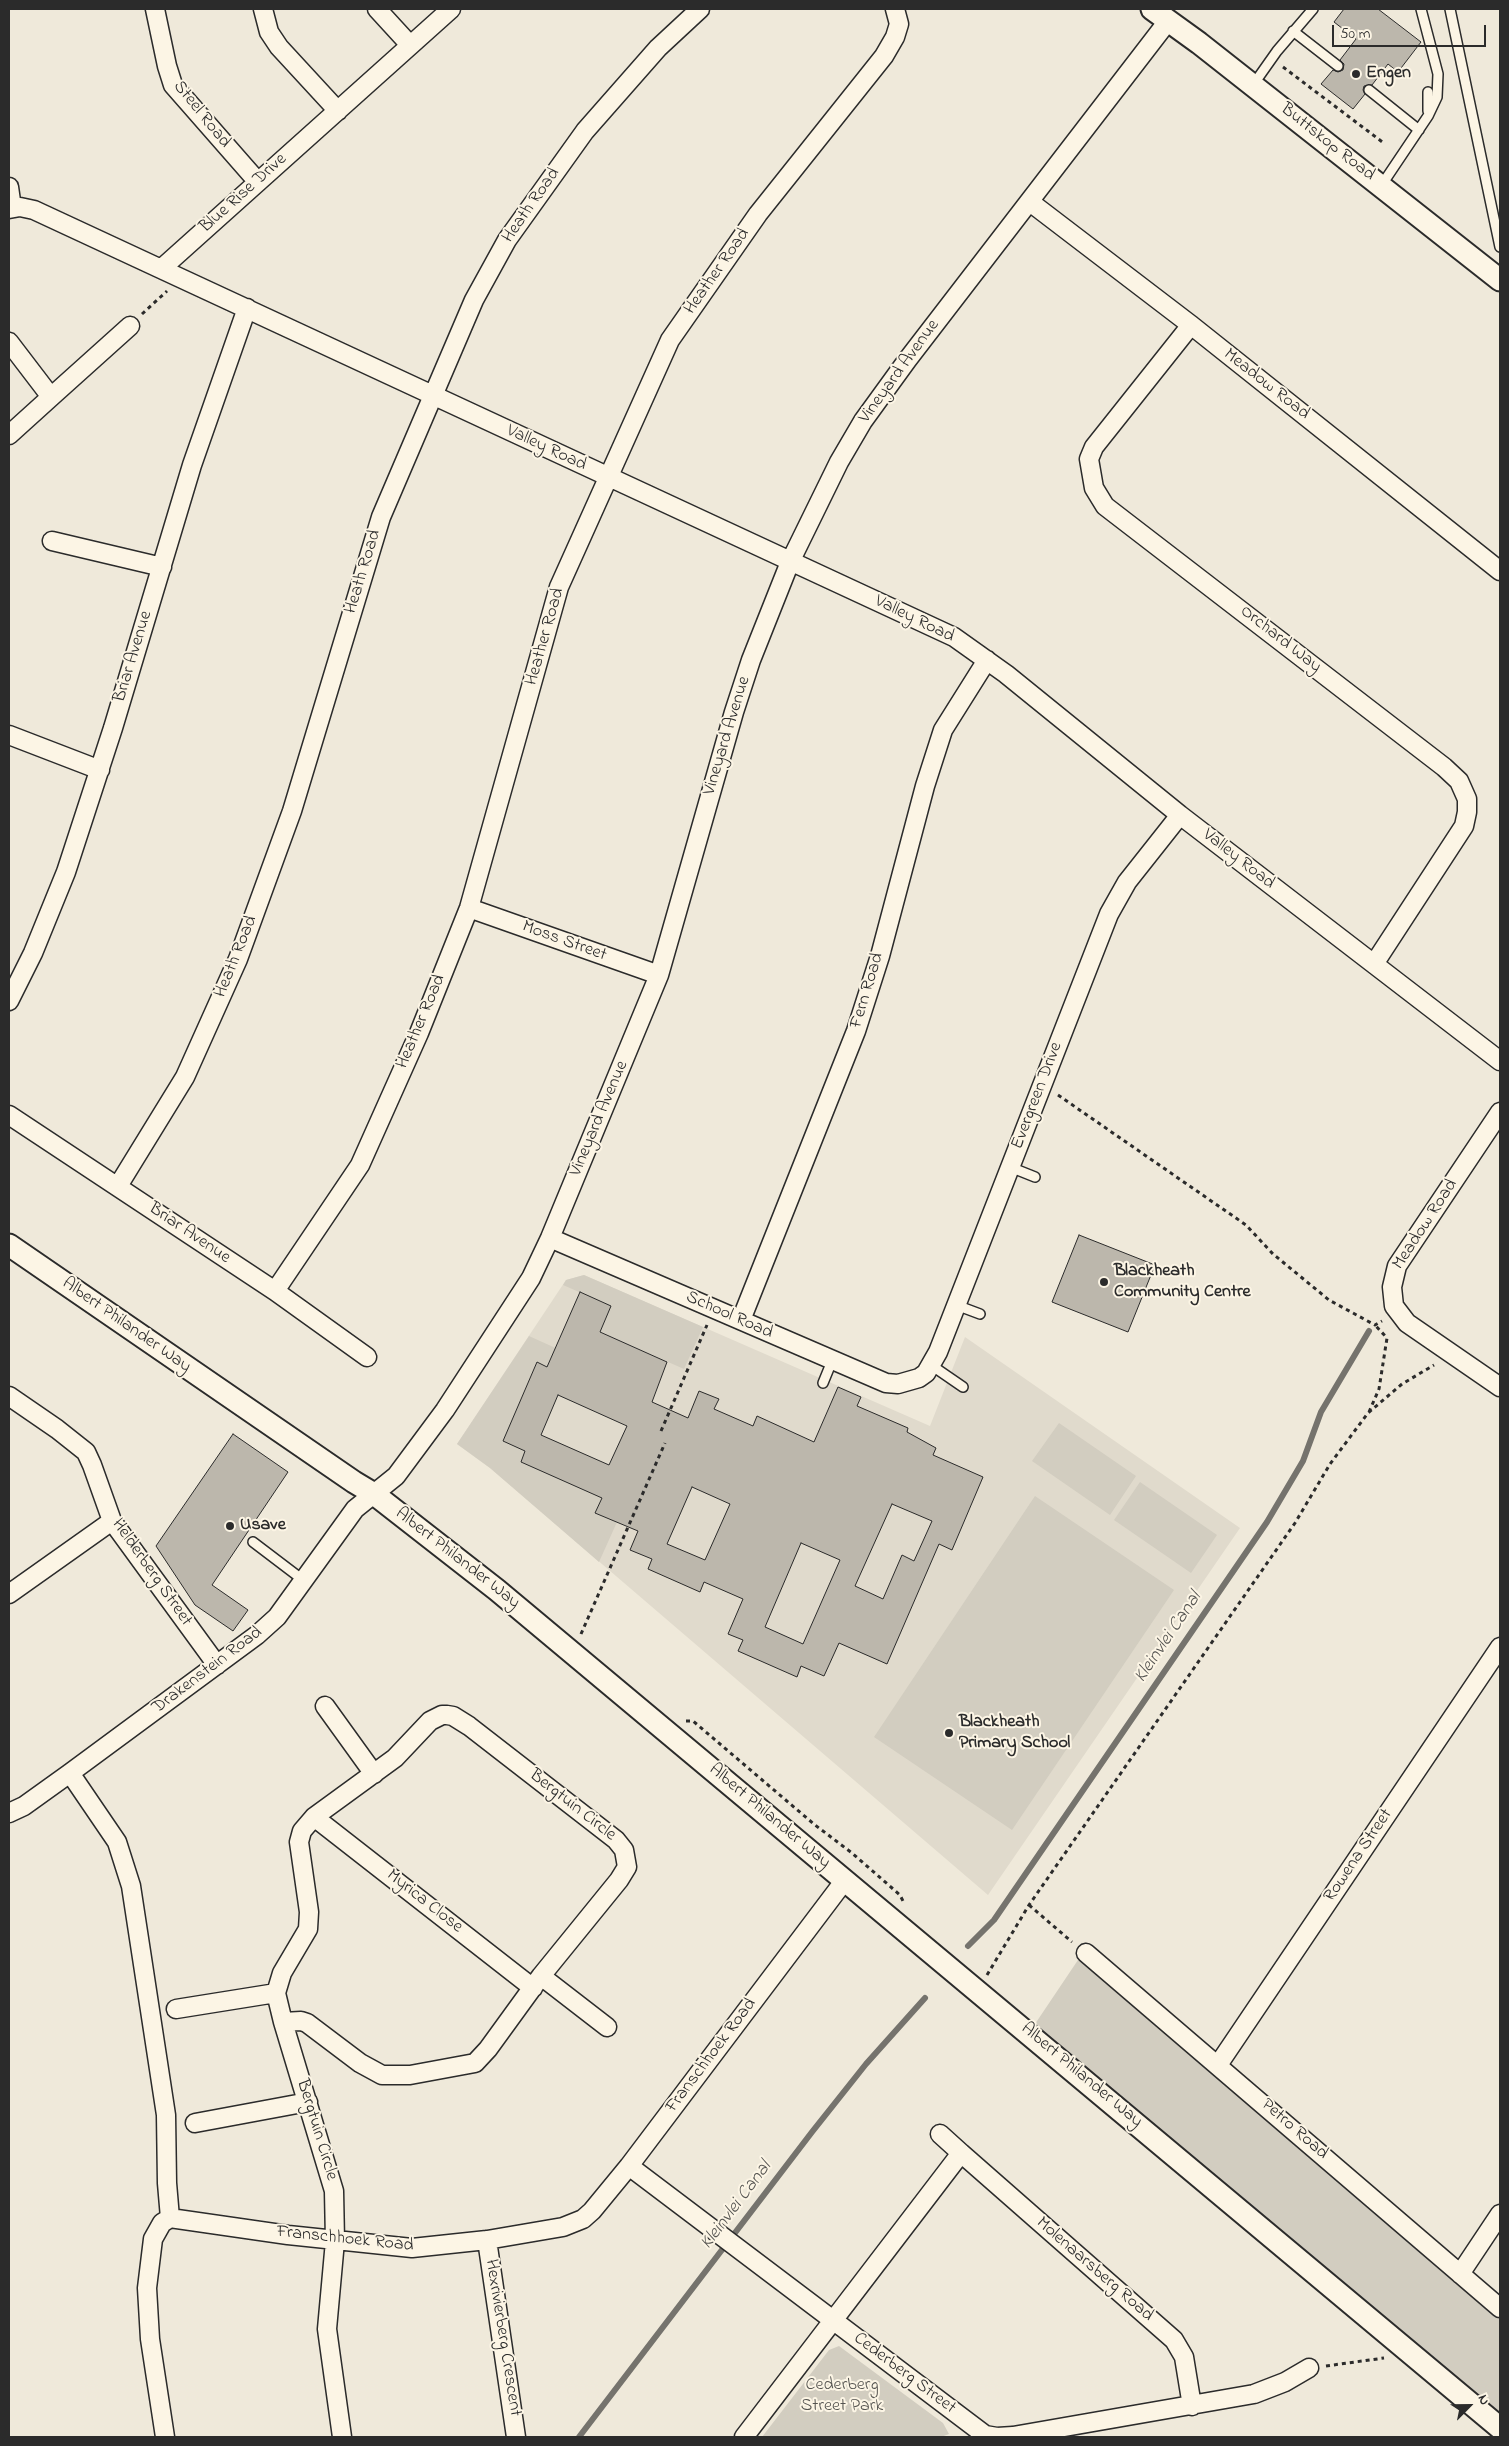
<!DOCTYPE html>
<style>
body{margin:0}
#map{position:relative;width:1509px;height:2446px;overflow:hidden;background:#efe9da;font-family:"Indie Flower",sans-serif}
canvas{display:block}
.frame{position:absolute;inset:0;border:10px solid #2b2b2b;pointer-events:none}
.north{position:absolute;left:1444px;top:2381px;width:50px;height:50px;-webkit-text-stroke:4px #fcf5e5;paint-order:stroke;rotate:67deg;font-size:14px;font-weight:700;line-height:20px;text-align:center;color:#2b2b2b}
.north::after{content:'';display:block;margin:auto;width:18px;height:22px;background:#2b2b2b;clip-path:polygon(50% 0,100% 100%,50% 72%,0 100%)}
.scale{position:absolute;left:1332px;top:25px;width:154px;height:22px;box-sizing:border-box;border:2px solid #2b2b2b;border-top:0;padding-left:6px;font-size:15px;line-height:18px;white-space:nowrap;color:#2b2b2b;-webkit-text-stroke:4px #fcf5e5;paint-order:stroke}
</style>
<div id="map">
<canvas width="1509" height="2446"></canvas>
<div class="frame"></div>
<div class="north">N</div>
<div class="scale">50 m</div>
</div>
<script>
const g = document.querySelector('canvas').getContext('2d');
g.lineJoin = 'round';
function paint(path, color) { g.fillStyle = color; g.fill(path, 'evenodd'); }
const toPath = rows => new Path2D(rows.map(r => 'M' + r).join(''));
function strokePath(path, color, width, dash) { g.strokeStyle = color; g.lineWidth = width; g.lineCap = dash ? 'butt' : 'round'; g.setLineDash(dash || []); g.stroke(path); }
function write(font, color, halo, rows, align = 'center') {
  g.font = font + ' "Indie Flower",sans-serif'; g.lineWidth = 4; g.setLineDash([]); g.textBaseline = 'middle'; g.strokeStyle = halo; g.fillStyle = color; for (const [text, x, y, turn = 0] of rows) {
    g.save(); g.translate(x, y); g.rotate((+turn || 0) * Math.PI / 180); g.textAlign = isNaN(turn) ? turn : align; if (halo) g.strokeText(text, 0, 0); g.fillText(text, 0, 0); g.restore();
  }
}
paint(toPath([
 [584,1275,930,1426,965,1337,1240,1528,988,1895,490,1468,457,1444,566,1280]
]), '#e0dacc');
paint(toPath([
 [584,1275,703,1327,684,1369,600,1332,611,1306,563,1285,566,1280],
 [529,1336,571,1355,560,1372,537,1362,503,1441,525,1451,521,1462,603,1494,595,1513,617,1522,599,1562,490,1468,457,1444],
 [1059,1423,1136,1476,1110,1515,1032,1461],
 [1140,1482,1217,1535,1191,1573,1114,1520],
 [1035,1496,1174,1590,1012,1830,874,1737],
 [1080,1957,1500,2316,1500,2418,1035,2024],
 [839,2346,943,2423,949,2434,941,2437,762,2437,829,2350]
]), '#d2cdc0');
strokePath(toPath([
 [968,1946,994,1920,1267,1522,1303,1461,1321,1412,1369,1331],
 [579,2437,812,2132,866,2064,925,1998]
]), '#75736d', 6);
const building = toPath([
 [1344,9,1378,9,1421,42,1398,72,1388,64,1372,85,1364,86,1363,90,1365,94,1353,109,1321,84,1333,70,1338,72,1343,70,1344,64,1340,60,1356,39,1334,22,1344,9],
 [1079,1235,1155,1265,1128,1332,1052,1302,1079,1235],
 [580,1292,611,1306,600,1332,667,1362,652,1402,688,1418,699,1391,719,1399,714,1409,753,1426,757,1416,814,1442,838,1387,861,1397,857,1406,908,1428,907,1432,936,1448,933,1455,983,1477,952,1550,939,1544,887,1664,839,1643,824,1676,801,1666,797,1677,738,1651,743,1640,728,1634,743,1599,704,1582,700,1592,648,1569,652,1559,630,1550,638,1531,595,1513,602,1498,521,1462,525,1451,503,1441,537,1362,547,1367,580,1292],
 [558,1395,627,1426,609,1465,541,1435,558,1395],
 [692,1487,730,1504,705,1560,667,1544,692,1487],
 [892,1504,932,1521,914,1561,902,1555,883,1599,855,1586,892,1504],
 [801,1543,840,1560,803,1644,765,1627,801,1543],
 [233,1434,288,1472,212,1585,248,1610,233,1631,195,1605,156,1546,233,1434]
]);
paint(building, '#bcb7ac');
strokePath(building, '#2b2b2b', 1);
const service = toPath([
 [1450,9,1500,247],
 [1293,31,1338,66],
 [1253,85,1277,51,1313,9],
 [1369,90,1419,130],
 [1428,111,1428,92],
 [1381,186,1428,116,1437,97,1438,74,1421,9],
 [1010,1167,1035,1177],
 [956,1305,980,1314],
 [931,1365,963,1387],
 [823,1383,832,1361],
 [253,1542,303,1580]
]);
const minor = toPath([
 [155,9,167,66,173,85,258,182],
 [263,9,269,32,279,47,338,111],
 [377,9,410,45],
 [9,187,12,208],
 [1030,202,1191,325,1500,571],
 [9,209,20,207,34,210,161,269,451,9],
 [161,269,954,637,1006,674,1180,815,1500,1061],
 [1191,325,1094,447,1089,459,1094,488,1105,506,1444,767,1459,781,1467,799,1467,812,1464,826,1374,964],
 [9,342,51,397,9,435],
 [51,397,130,326],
 [52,541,162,567],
 [9,735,100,770],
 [469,908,659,975],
 [9,1001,33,953,66,872,113,728,192,465,247,308],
 [1500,1112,1397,1266,1392,1287,1394,1306,1407,1323,1500,1387],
 [9,1115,275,1291,367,1357],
 [118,1186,185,1077,238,959,292,811,381,517,474,300,507,240,585,131,658,48,700,9],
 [550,1238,886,1383,898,1384,919,1378,926,1373,938,1352,1109,914,1127,882,1180,815],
 [275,1291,360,1165,419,1033,469,908,559,587,670,340,758,214,884,56,895,37,899,24,895,9],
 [741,1320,856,1031,880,956,925,786,943,730,987,660],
 [9,1396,57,1429,86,1452,92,1465,112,1521,217,1665],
 [9,1594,112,1521],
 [325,1706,374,1774],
 [70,1773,117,1842,131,1886,166,2115,167,2183,170,2218],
 [9,1813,24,1806,70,1773,257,1635,277,1617,355,1509,396,1476,445,1410,531,1278,550,1238,659,975,734,712,751,660,790,562,839,462,863,421,908,359,1168,21],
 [314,1817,533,1988],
 [1086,1953,1500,2308],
 [541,1976,607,2027],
 [176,2009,276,1993],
 [283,2022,301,2021,307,2023,360,2063,382,2075,410,2075,475,2063,488,2049,541,1976,619,1880,627,1867,624,1850,616,1840,469,1726,453,1716,447,1715,442,1715,430,1721,395,1758,314,1817,302,1831,299,1842,309,1912,308,1929,282,1973,276,1993,283,2022,334,2191,335,2241,327,2329,342,2437],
 [1218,2065,1500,1647],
 [195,2123,308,2102],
 [940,2134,961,2153],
 [629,2166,985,2435,997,2437,1013,2436,1254,2394,1285,2382,1309,2368],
 [170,2218,288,2235,412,2248,487,2240,563,2227,583,2219,592,2211,629,2166,845,1880],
 [487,2240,516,2437],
 [1460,2274,1500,2214],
 [165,2437,150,2339,147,2288,153,2239,162,2223,170,2218],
 [744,2437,961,2153,1174,2340,1184,2357,1192,2406]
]);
const tertiary = toPath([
 [1152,9,1199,43,1500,280],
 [9,1245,354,1482,374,1494,497,1590,1500,2428]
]);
strokePath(service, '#2b2b2b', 12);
strokePath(minor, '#2b2b2b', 21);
strokePath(tertiary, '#2b2b2b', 25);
strokePath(toPath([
 [1283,67,1385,144],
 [142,314,167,291],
 [1058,1095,1246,1225,1273,1254,1329,1300,1375,1325,1382,1321],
 [1369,1412,1379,1389,1387,1338,1375,1325],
 [661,1431,707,1325],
 [581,1634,665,1443],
 [686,1721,693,1721,815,1825,852,1853,900,1895,903,1901],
 [1029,1905,1072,1942],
 [987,1975,1029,1905,1295,1523,1330,1464,1368,1413,1402,1384,1434,1365],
 [1326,2366,1384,2358]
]), '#2b2b2b', 3, [4, 4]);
strokePath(service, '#fcf5e5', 9);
strokePath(minor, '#fcf5e5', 18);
strokePath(tertiary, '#fcf5e5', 21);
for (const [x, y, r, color] of [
 [1356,74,5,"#2b2b2b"],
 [1104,1282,5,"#2b2b2b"],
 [230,1526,5,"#2b2b2b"],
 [949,1733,5,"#2b2b2b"]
]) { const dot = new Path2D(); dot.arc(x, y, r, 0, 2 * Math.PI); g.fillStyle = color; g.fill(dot); strokePath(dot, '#fcf5e5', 2); }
write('bold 18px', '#2b2b2b', '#fcf5e5', [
 ["Engen",1366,74],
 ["Blackheath",1114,1272],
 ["Community Centre",1114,1293],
 ["Usave",240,1526],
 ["Blackheath",959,1723],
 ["Primary School",959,1744]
], 'left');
write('18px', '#2b2b2b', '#fcf5e5', [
 ["Steel Road",201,115,51],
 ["Buttskop Road",1327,143,38],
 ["Blue Rise Drive",244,194,-42],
 ["Heath Road",532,206,-55],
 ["Heather Road",718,272,-55],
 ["Vineyard Avenue",900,372,-54],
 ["Meadow Road",1266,385,38],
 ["Valley Road",546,449,25],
 ["Heath Road",364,572,-73],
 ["Valley Road",914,620,26],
 ["Heather Road",546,637,-74],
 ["Orchard Way",1280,640,38],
 ["Briar Avenue",134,657,-73],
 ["Vineyard Avenue",728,736,-73],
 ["Valley Road",1238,860,38],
 ["Moss Street",564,942,20],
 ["Heath Road",237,957,-68],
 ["Fern Road",868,991,-73],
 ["Heather Road",422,1022,-67],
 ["Evergreen Drive",1038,1096,-69],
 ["Vineyard Avenue",600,1119,-67],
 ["Meadow Road",1426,1225,-57],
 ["Briar Avenue",189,1234,34],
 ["School Road",729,1316,24],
 ["Albert Philander Way",126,1326,35],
 ["Albert Philander Way",457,1559,38],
 ["Helderberg Street",151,1573,55],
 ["Drakenstein Road",208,1671,-37],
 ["Bergtuin Circle",572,1806,38],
 ["Albert Philander Way",769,1817,40],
 ["Rowena Street",1359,1856,-56],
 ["Myrica Close",424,1902,38],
 ["Franschhoek Road",712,2056,-53],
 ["Albert Philander Way",1081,2076,40],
 ["Bergtuin Circle",316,2130,73],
 ["Petro Road",1294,2130,41],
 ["Franschhoek Road",345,2240,6],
 ["Molenaarsberg Road",1094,2270,41],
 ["Hexrivierberg Crescent",502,2338,81],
 ["Cederberg Street",904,2374,37]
]);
write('18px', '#555450', '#fcf5e5', [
 ["Cederberg",842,2386],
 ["Street Park",842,2407]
]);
write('italic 19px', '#565552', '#fcf5e5', [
 ["Kleinvlei Canal",1169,1638,-56],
 ["Kleinvlei Canal",737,2206,-53]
]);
</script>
